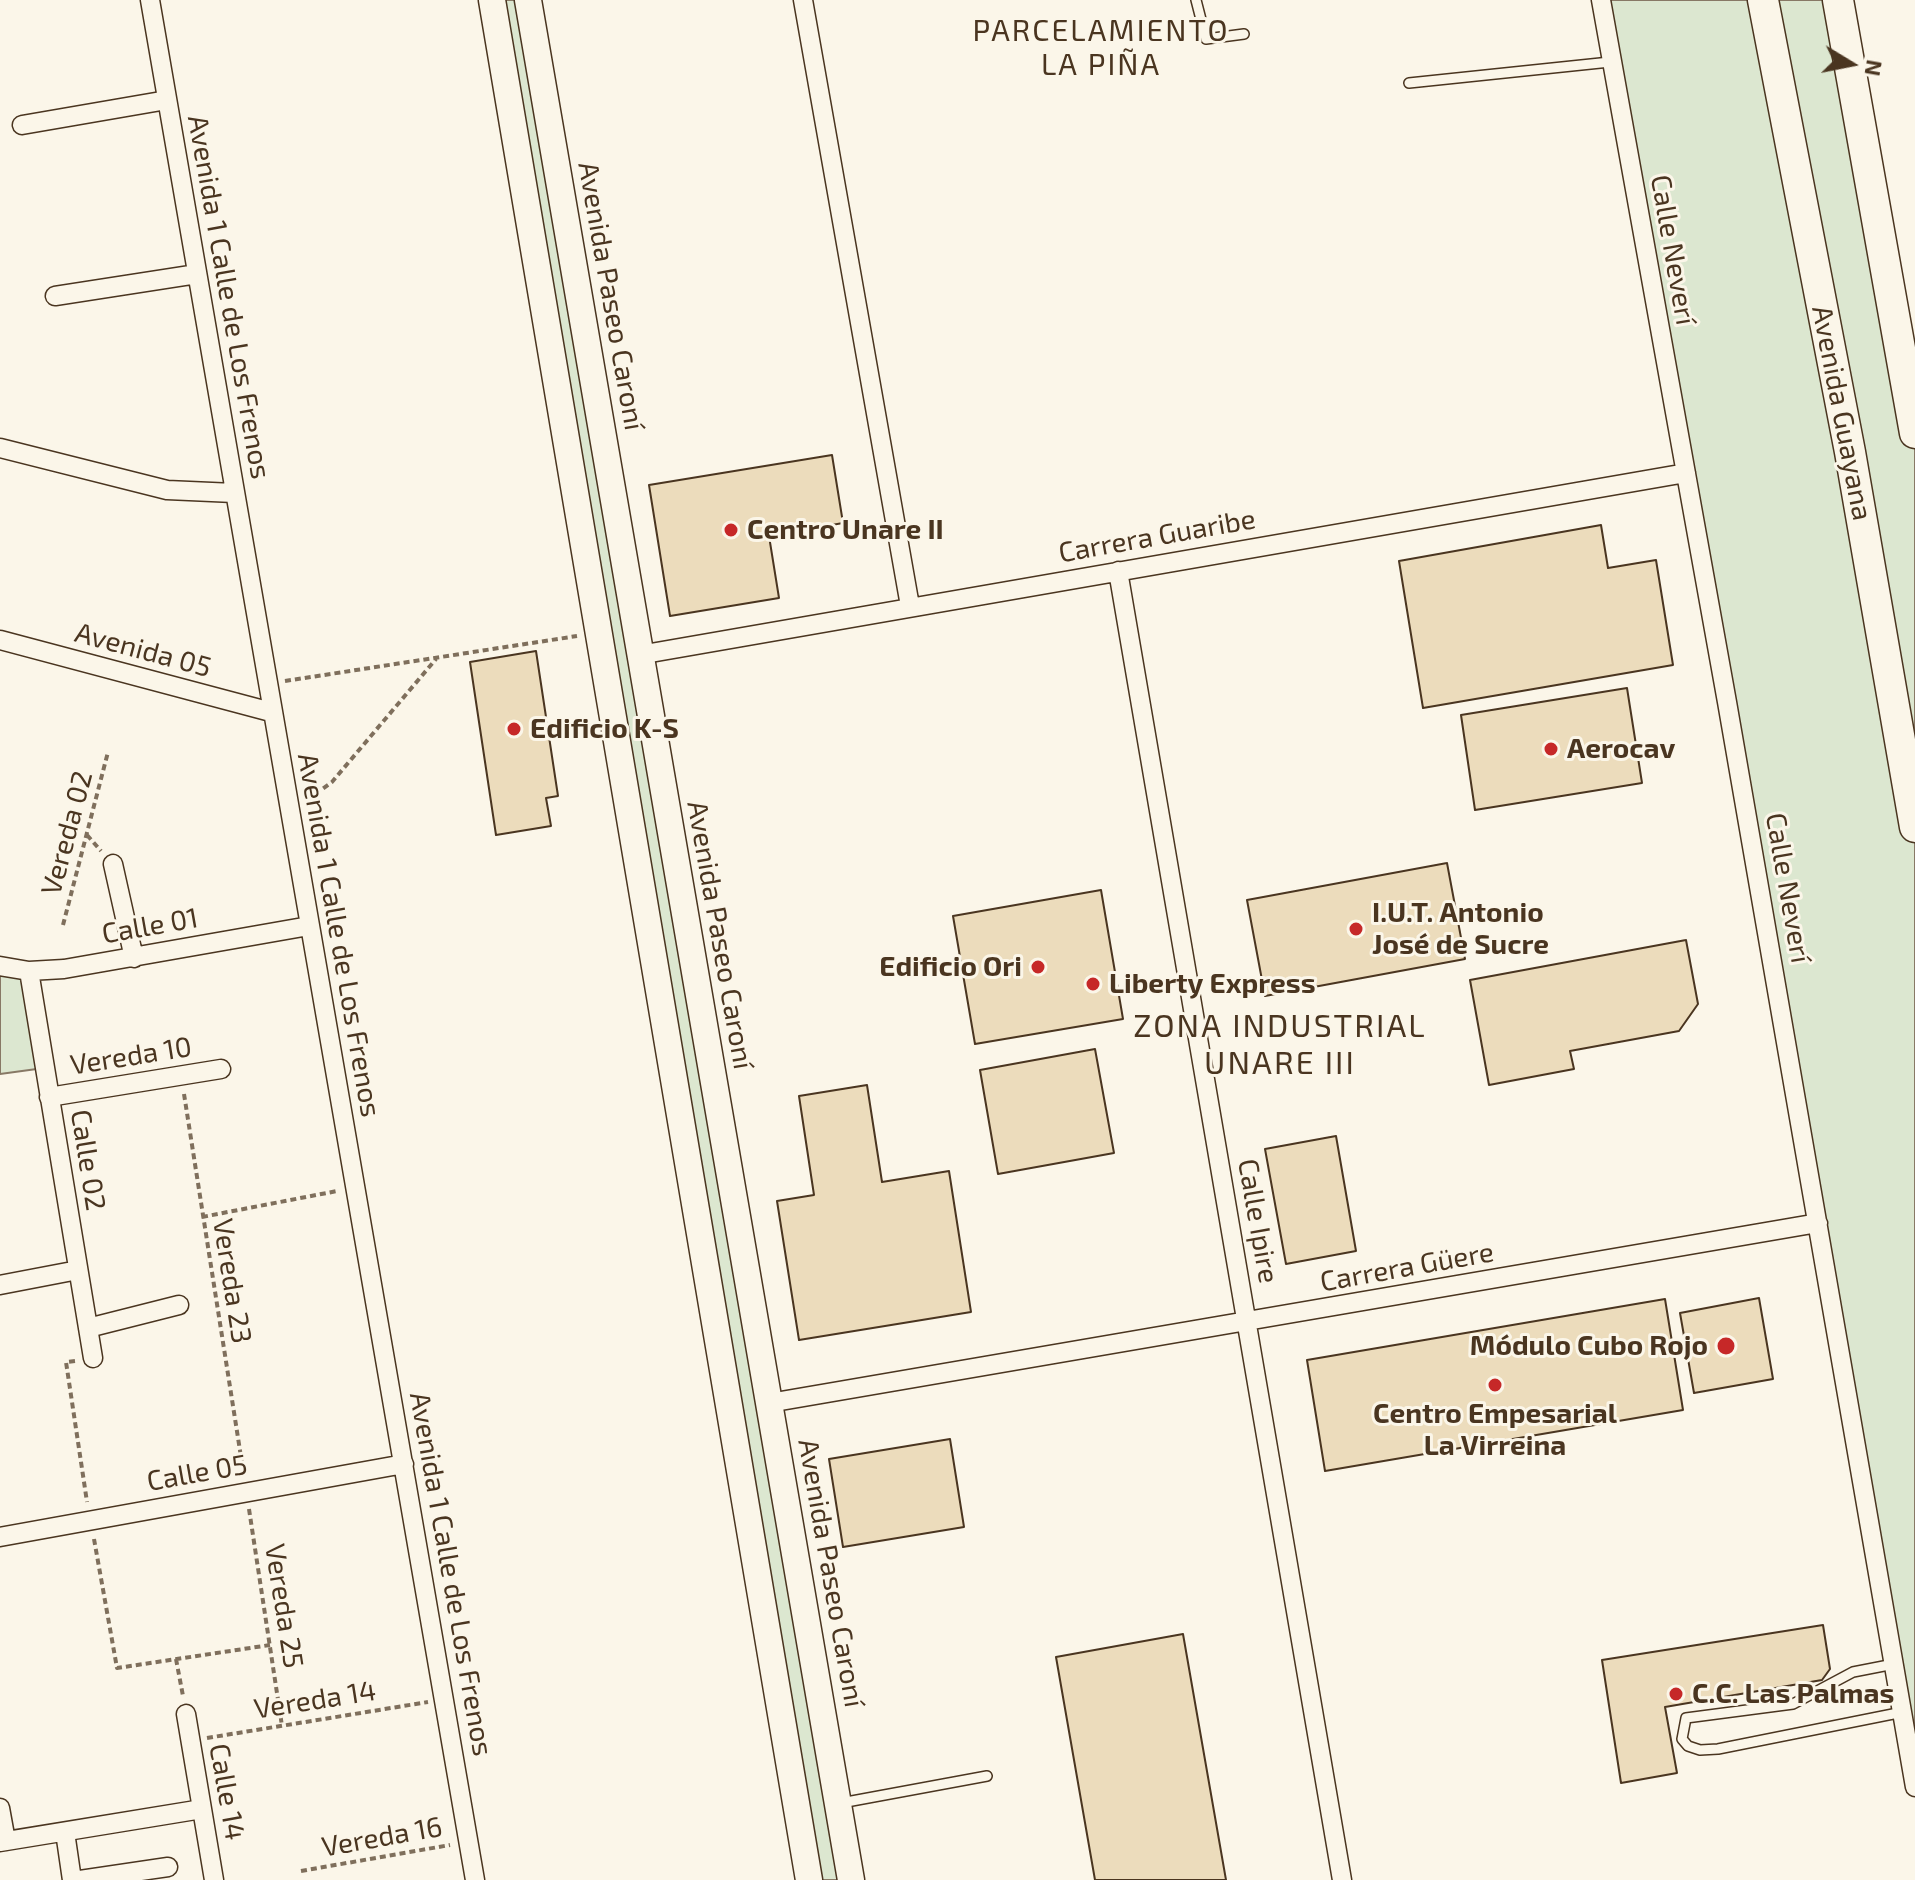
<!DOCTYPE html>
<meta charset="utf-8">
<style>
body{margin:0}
#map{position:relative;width:1915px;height:1880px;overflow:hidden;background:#fbf6e9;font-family:"Exo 2",sans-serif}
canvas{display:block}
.north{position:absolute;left:1811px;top:24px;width:80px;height:80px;-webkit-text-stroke:6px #fbf6e9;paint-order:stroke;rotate:100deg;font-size:22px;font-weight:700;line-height:32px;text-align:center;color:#4a3520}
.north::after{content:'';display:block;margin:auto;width:28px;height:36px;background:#4a3520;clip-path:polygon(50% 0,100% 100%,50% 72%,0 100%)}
</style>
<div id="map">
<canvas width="1915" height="1880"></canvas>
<div class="north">N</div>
</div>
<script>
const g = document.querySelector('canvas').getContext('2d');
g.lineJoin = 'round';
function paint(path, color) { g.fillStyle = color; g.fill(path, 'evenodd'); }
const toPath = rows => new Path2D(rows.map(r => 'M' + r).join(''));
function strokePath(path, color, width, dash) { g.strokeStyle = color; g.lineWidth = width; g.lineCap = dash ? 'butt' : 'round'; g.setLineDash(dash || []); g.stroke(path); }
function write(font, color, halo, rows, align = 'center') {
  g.font = font + ' "Exo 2",sans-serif'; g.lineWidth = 6; g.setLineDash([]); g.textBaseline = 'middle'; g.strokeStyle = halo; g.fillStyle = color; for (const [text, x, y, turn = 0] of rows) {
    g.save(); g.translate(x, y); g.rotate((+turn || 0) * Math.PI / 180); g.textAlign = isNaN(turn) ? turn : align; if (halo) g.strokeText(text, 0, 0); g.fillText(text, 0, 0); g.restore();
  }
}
const green = toPath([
 [492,0,528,0,851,1880,809,1880,492,0],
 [1604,0,1838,0,1915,433,1915,1787,1604,0],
 [0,966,29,971,44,1068,0,1074,0,966]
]);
paint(green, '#dce7d0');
strokePath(green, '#887966', 2);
const building = toPath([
 [832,455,843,523,769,536,779,598,670,616,649,485,832,455],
 [1601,525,1608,568,1656,560,1673,665,1423,708,1399,561,1601,525],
 [536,651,558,796,546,798,551,826,496,835,470,662,536,651],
 [1627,688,1642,783,1475,810,1461,715,1627,688],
 [1447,863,1465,959,1265,996,1247,900,1447,863],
 [1101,890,1123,1019,975,1044,953,916,1101,890],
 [1686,940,1698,1004,1679,1031,1570,1051,1574,1069,1489,1085,1470,980,1686,940],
 [1095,1049,1114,1153,998,1174,980,1070,1095,1049],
 [867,1085,882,1182,949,1171,971,1312,799,1340,777,1201,814,1195,799,1096,867,1085],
 [1336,1136,1356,1251,1286,1264,1265,1149,1336,1136],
 [1759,1298,1773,1379,1694,1393,1680,1313,1759,1298],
 [1665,1299,1683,1410,1325,1471,1307,1360,1665,1299],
 [950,1439,964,1527,843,1547,829,1459,950,1439],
 [1823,1625,1830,1669,1822,1680,1665,1707,1677,1773,1621,1783,1602,1660,1823,1625],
 [1183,1634,1226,1880,1095,1880,1056,1657,1183,1634]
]);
paint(building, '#ecdcbc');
strokePath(building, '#4a3520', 2);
const lane = toPath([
 [1196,0,1206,39,1244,34],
 [1409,83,1610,62],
 [1894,1664,1853,1672,1793,1704,1686,1718,1682,1739,1688,1746,1700,1750,1718,1749,1903,1712],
 [841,1803,987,1776]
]);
const street = toPath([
 [150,0,475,1880],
 [803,0,910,606],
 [1601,0,1727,702,1915,1787],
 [22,125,167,100],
 [55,296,197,274],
 [0,448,167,490,234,493],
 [1118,571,1342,1880],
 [0,640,271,712],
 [639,655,1686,473],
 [113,864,134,958],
 [0,966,29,971,64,969,309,926],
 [29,971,93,1358],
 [49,1097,221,1069],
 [0,1285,78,1270],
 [88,1328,179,1305],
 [769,1403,1818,1223],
 [0,1537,404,1464],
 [186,1714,214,1880],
 [0,1808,6,1841],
 [65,1832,72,1880],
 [0,1842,202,1809],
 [80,1880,168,1867]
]);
const secondary = toPath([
 [492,0,809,1880],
 [528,0,851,1880]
]);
const primary = toPath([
 [1763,0,1850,452,1915,827],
 [1838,0,1915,433]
]);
strokePath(lane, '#4a3520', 12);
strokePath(street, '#4a3520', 21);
strokePath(secondary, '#4a3520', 29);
strokePath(primary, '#4a3520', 33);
strokePath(toPath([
 [285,681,577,636],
 [307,800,332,782,436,659],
 [87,835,101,851],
 [63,925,108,752],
 [184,1094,244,1476],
 [202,1217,337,1191],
 [75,1361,66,1362,87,1502],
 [249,1509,282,1726],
 [94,1539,117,1668,270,1645],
 [176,1659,183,1696],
 [207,1738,428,1702],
 [301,1871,450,1845]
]), '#7f6f5c', 4, [6, 4]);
strokePath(lane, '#fbf6e9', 9);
strokePath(street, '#fbf6e9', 18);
strokePath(secondary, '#fbf6e9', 26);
strokePath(primary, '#fbf6e9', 30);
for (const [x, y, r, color] of [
 [731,530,8,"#c62828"],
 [514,729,8,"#c62828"],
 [1551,749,8,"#c62828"],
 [1356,929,8,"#c62828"],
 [1038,967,8,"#c62828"],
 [1093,984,8,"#c62828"],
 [1726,1346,10,"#c62828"],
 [1495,1385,8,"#c62828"],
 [1676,1694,8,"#c62828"]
]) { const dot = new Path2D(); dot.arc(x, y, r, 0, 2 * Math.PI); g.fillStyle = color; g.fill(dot); strokePath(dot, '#fbf6e9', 3); }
write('28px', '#4a3520', '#fbf6e9', [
 ["Calle Neverí",1673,250,80],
 ["Avenida Paseo Caroní",611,296,80],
 ["Avenida 1 Calle de Los Frenos",229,297,80],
 ["Avenida Guayana",1842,413,79],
 ["Carrera Guaribe",1157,536,-10],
 ["Avenida 05",143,650,15],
 ["Vereda 02",67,833,-75],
 ["Calle Neverí",1788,888,80],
 ["Calle 01",150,926,-10],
 ["Avenida 1 Calle de Los Frenos",339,935,80],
 ["Avenida Paseo Caroní",720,935,80],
 ["Vereda 10",131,1056,-9],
 ["Calle 02",88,1160,81],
 ["Calle Ipire",1258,1221,80],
 ["Carrera Güere",1407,1267,-10],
 ["Vereda 23",232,1281,81],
 ["Calle 05",197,1473,-10],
 ["Avenida Paseo Caroní",831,1573,80],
 ["Avenida 1 Calle de Los Frenos",451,1574,80],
 ["Vereda 25",284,1606,81],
 ["Vereda 14",315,1700,-9],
 ["Calle 14",227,1792,80],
 ["Vereda 16",382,1837,-10]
]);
write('bold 28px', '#4a3520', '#fbf6e9', [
 ["Centro Unare II",747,530],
 ["Edificio K-S",530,729],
 ["Aerocav",1567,749],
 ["I.U.T. Antonio",1372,913],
 ["José de Sucre",1372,945],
 ["Edificio Ori",1022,967,"right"],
 ["Liberty Express",1109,984],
 ["Módulo Cubo Rojo",1708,1346,"right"],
 ["Centro Empesarial",1495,1414,"center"],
 ["La Virreina",1495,1446,"center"],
 ["C.C. Las Palmas",1692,1694]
], 'left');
g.letterSpacing = '2px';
write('30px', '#4a3520', '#fbf6e9', [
 ["PARCELAMIENTO",1101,31],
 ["LA PIÑA",1101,65]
]);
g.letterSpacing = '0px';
g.letterSpacing = '2px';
write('32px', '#4a3520', '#fbf6e9', [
 ["ZONA INDUSTRIAL",1280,1026],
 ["UNARE III",1280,1063]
]);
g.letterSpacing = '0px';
</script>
